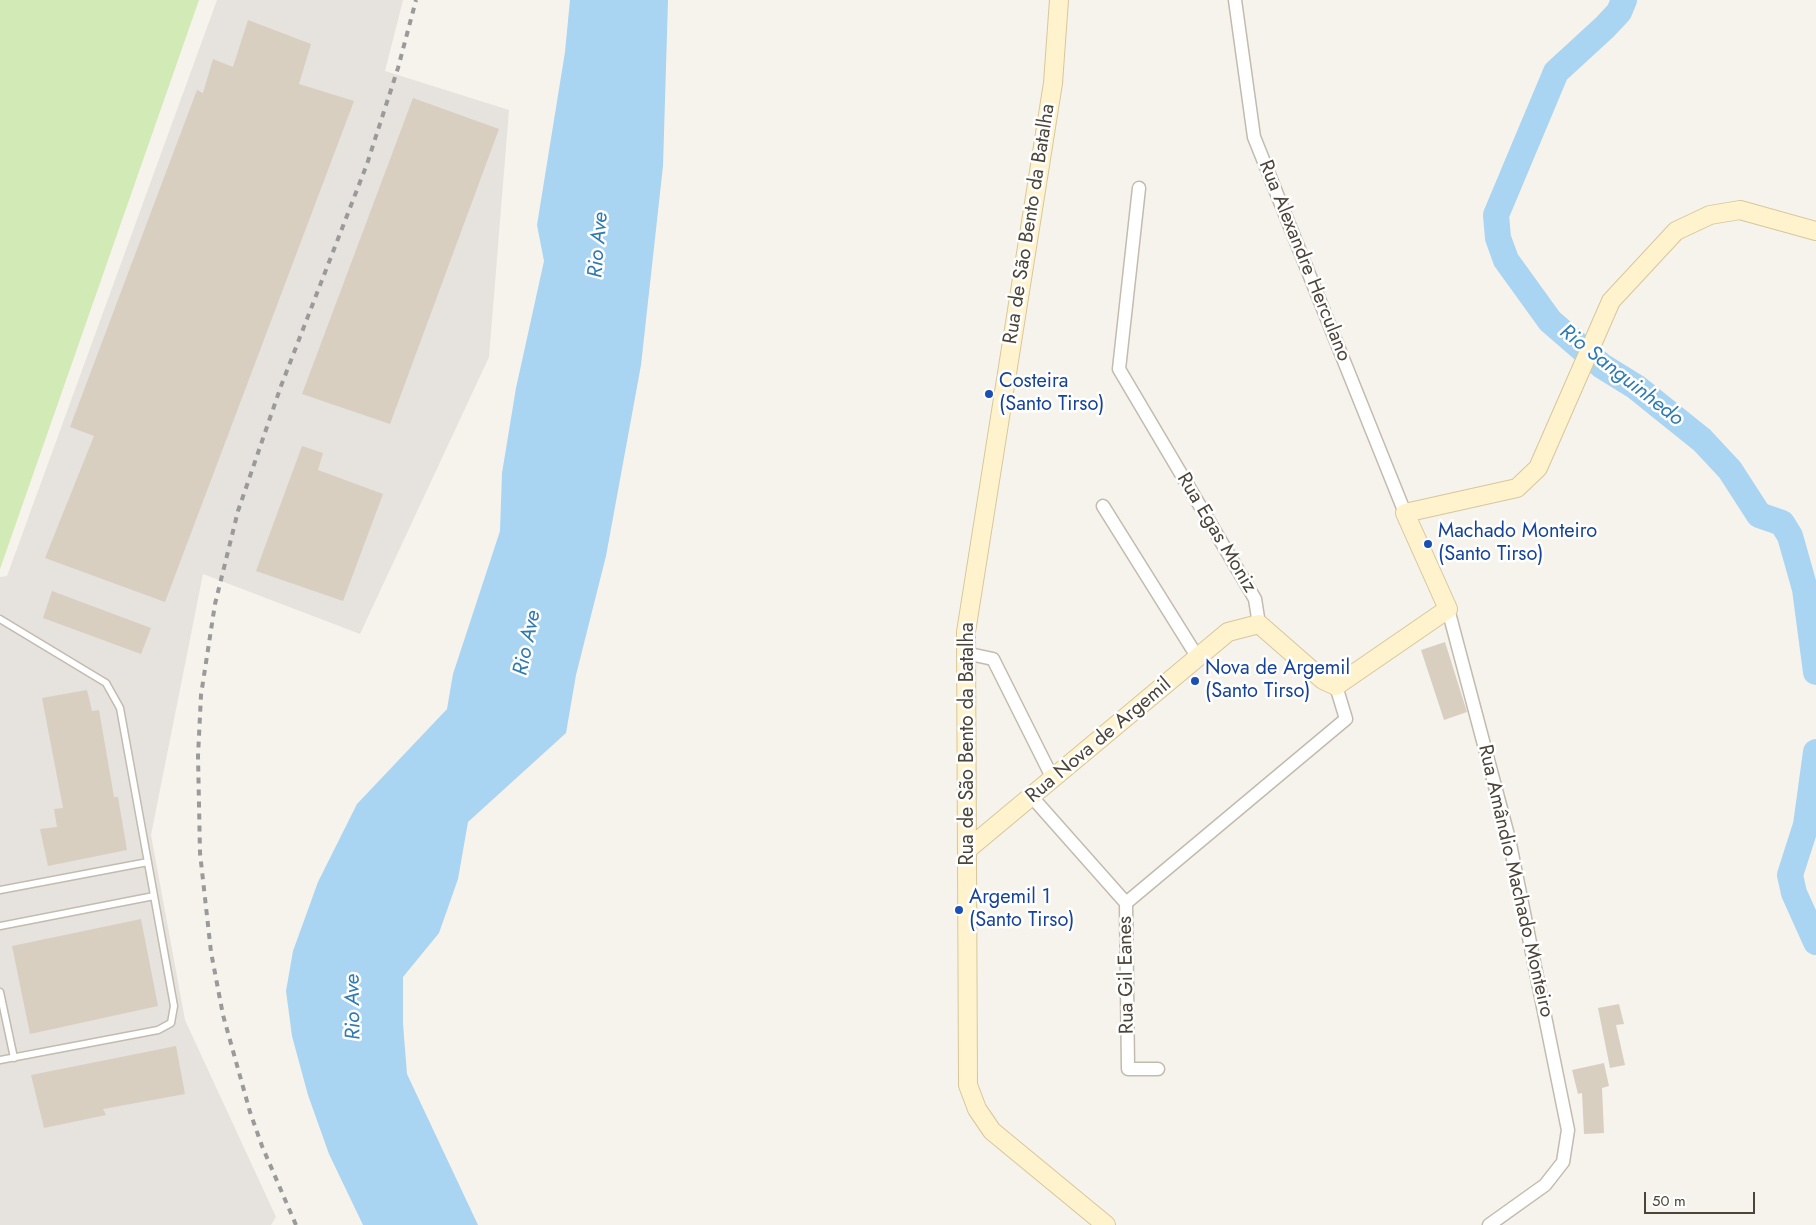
<!DOCTYPE html>
<meta charset="utf-8">
<style>
body{margin:0}
#map{position:relative;width:1816px;height:1225px;overflow:hidden;background:#f6f3ec;font-family:Jost,sans-serif}
canvas{display:block}
.scale{position:absolute;left:1644px;top:1192px;width:111px;height:22px;box-sizing:border-box;border:2px solid #4b4439;border-top:0;padding-left:6px;font-size:15px;line-height:18px;white-space:nowrap;color:#4b4439;-webkit-text-stroke:4px #fff;paint-order:stroke}
</style>
<div id="map">
<canvas width="1816" height="1225"></canvas>
<div class="scale">50 m</div>
</div>
<script>
const g = document.querySelector('canvas').getContext('2d');
g.lineJoin = 'round';
function paint(path, color) { g.fillStyle = color; g.fill(path, 'evenodd'); }
const toPath = rows => new Path2D(rows.map(r => 'M' + r).join(''));
function strokePath(path, color, width, dash) { g.strokeStyle = color; g.lineWidth = width; g.lineCap = dash ? 'butt' : 'round'; g.setLineDash(dash || []); g.stroke(path); }
function write(font, color, halo, rows, align = 'center') {
  g.font = font + ' Jost,sans-serif'; g.lineWidth = 5; g.setLineDash([]); g.textBaseline = 'middle'; g.strokeStyle = halo; g.fillStyle = color; for (const [text, x, y, turn = 0] of rows) {
    g.save(); g.translate(x, y); g.rotate((+turn || 0) * Math.PI / 180); g.textAlign = isNaN(turn) ? turn : align; if (halo) g.strokeText(text, 0, 0); g.fillText(text, 0, 0); g.restore();
  }
}
paint(toPath([
 [217,0,403,0,385,71,509,110,489,357,360,634,203,574,151,835,185,1020,276,1217,271,1225,0,1225,0,577,7,576]
]), '#e6e2dd');
paint(toPath([
 [0,0,199,0,0,569]
]), '#d2eab5');
paint(toPath([
 [570,0,668,0,663,166,641,365,606,556,576,675,566,733,468,822,458,879,439,933,403,977,403,1024,407,1074,478,1225,363,1225,329,1154,308,1095,292,1036,286,991,293,951,318,882,357,804,447,709,453,674,500,531,502,473,516,388,544,261,537,225,565,52]
]), '#a9d4f2');
strokePath(toPath([
 [1624,0,1619,12,1605,27,1556,72,1496,215,1498,238,1506,260,1550,321,1602,366,1636,387,1702,440,1730,470,1759,515,1782,523,1790,536,1805,589,1816,672],
 [1816,752,1806,825,1790,875,1794,893,1816,942]
]), '#a9d4f2', 26);
paint(toPath([
 [248,20,311,44,299,84,354,101,165,602,45,558,94,436,70,427,197,90,203,93,213,59,233,67],
 [413,98,499,129,390,424,302,394],
 [302,446,323,453,318,470,383,494,343,601,256,571],
 [52,591,151,628,141,654,43,618],
 [1445,642,1467,712,1444,720,1421,650],
 [87,690,92,711,99,710,114,797,118,797,127,850,48,866,40,829,57,827,54,809,63,808,42,698],
 [141,919,158,1006,30,1034,12,946],
 [1619,1004,1624,1024,1616,1025,1625,1065,1610,1068,1598,1008],
 [176,1046,185,1094,103,1109,106,1115,44,1128,31,1075],
 [1604,1063,1609,1086,1602,1088,1604,1133,1584,1134,1582,1093,1578,1094,1572,1070]
]), '#d8cfc1');
const lane = toPath([
 [0,619,106,683,120,708,174,1006,171,1023,158,1030,0,1060],
 [0,890,148,862],
 [0,926,154,896],
 [0,992,14,1058]
]);
const street = toPath([
 [1235,0,1254,137,1405,513],
 [1139,188,1119,369,1255,599,1259,624],
 [1103,506,1198,658],
 [1448,609,1509,839,1568,1130,1563,1162,1545,1185,1489,1225],
 [965,653,993,659,1053,779],
 [1032,797,1126,903,1128,1069,1158,1069],
 [1126,903,1346,719,1336,686]
]);
const secondary = toPath([
 [1059,0,1053,83,966,632,968,1085,977,1109,992,1131,1106,1225],
 [968,849,1228,632,1259,624,1323,680,1336,686,1448,609,1405,513,1517,488,1538,468,1611,301,1676,231,1710,215,1740,210,1816,231]
]);
strokePath(lane, '#c2bbae', 9);
strokePath(street, '#c2bbae', 15);
strokePath(secondary, '#d6c79b', 20);
strokePath(lane, '#fff', 6);
strokePath(street, '#fff', 12);
strokePath(secondary, '#fff3cd', 18);
strokePath(toPath([
 [296,1225,262,1146,250,1112,223,1015,211,952,200,853,198,756,201,695,215,604,238,511,281,386,367,164,398,68,416,0]
]), '#9a9a9a', 4, [6, 6]);
for (const [x, y, r, color] of [
 [989,394,5,"#1a4fb4"],
 [1428,544,5,"#1a4fb4"],
 [1195,681,5,"#1a4fb4"],
 [959,910,5,"#1a4fb4"]
]) { const dot = new Path2D(); dot.arc(x, y, r, 0, 2 * Math.PI); g.fillStyle = color; g.fill(dot); strokePath(dot, '#fff', 2); }
write('20px', '#4b4439', '#fff', [
 ["Rua de São Bento da Batalha",1030,224,-81],
 ["Rua Alexandre Herculano",1304,261,68],
 ["Rua Egas Moniz",1216,533,59],
 ["Rua Nova de Argemil",1099,741,-40],
 ["Rua de São Bento da Batalha",968,744,-90],
 ["Rua Amândio Machado Monteiro",1515,881,77],
 ["Rua Gil Eanes",1127,975,-91]
]);
write('20px', '#164399', '#fff', [
 ["Costeira",999,382],
 ["(Santo Tirso)",999,405],
 ["Machado Monteiro",1438,532],
 ["(Santo Tirso)",1438,555],
 ["Nova de Argemil",1205,669],
 ["(Santo Tirso)",1205,692],
 ["Argemil 1",969,898],
 ["(Santo Tirso)",969,921]
], 'left');
write('italic 21px', '#2e7ab2', '#fff', [
 ["Rio Ave",599,245,-85],
 ["Rio Sanguinhedo",1621,376,38],
 ["Rio Ave",528,643,-78],
 ["Rio Ave",354,1007,-91]
]);
</script>
